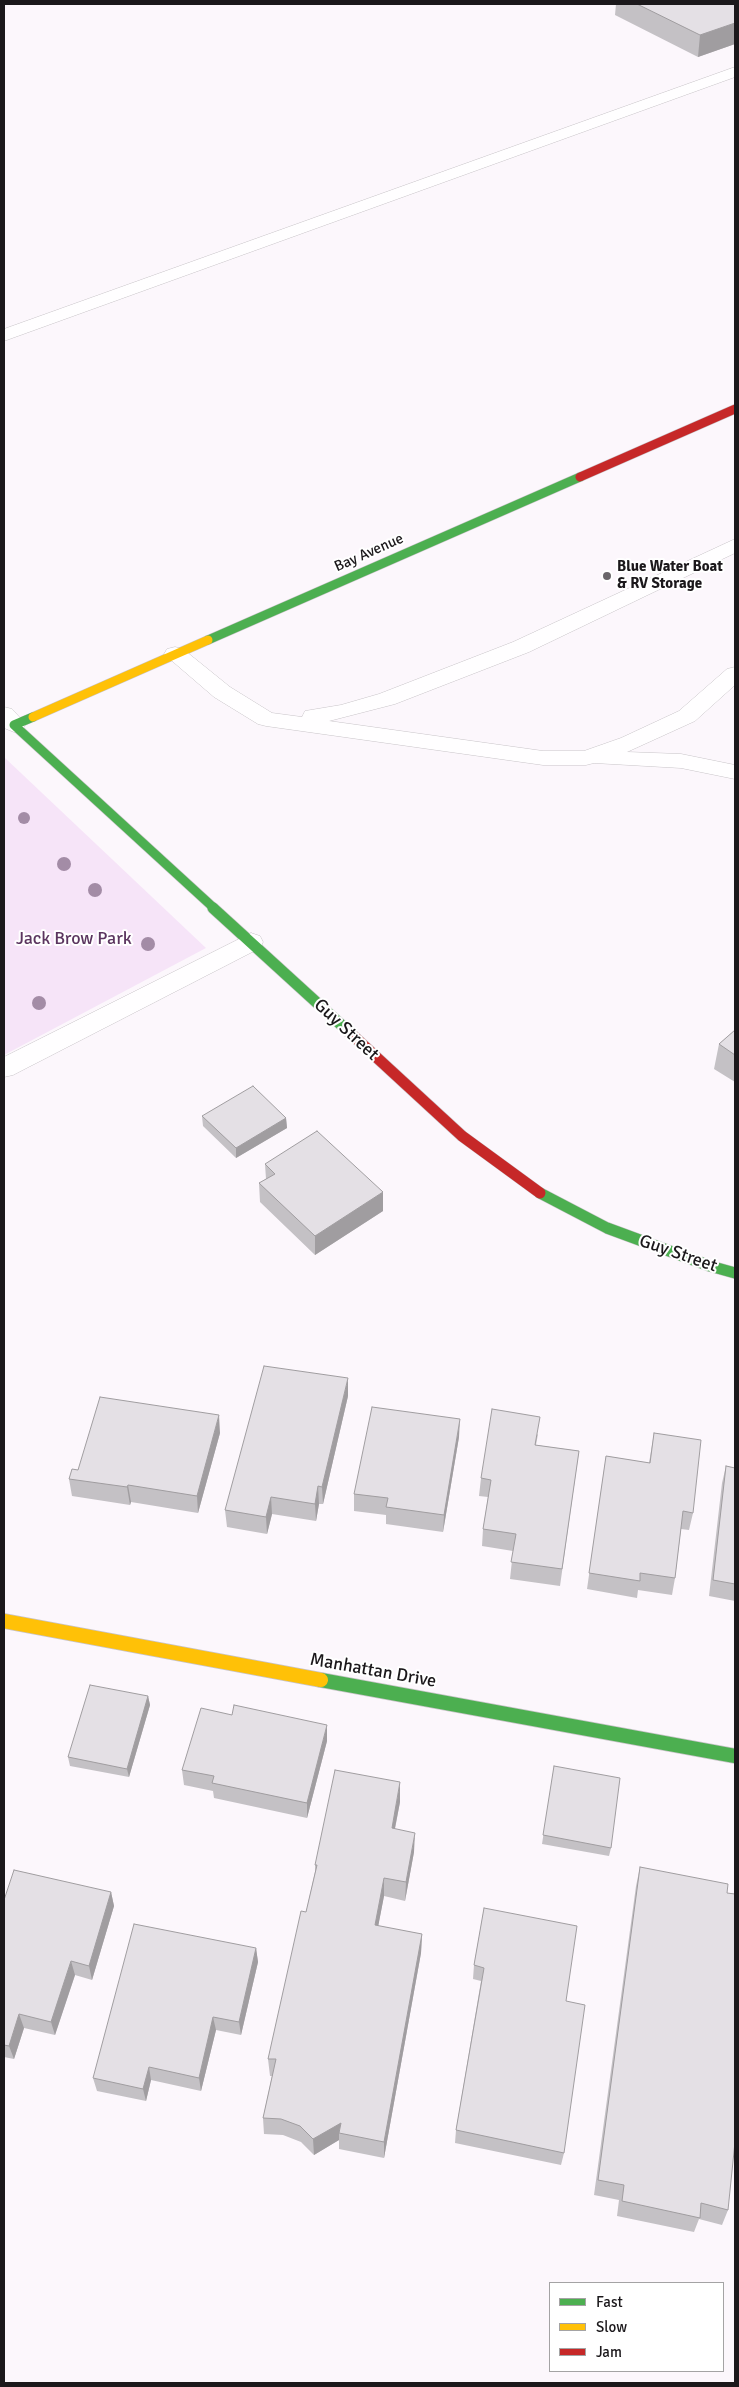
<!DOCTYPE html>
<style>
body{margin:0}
#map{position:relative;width:739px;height:2387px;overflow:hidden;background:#fcf7fc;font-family:Signika,sans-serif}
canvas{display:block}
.frame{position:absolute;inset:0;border:5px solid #1b181b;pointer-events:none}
.legend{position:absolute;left:549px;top:2282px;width:175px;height:90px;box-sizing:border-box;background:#fff;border:1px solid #a4a3a4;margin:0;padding:6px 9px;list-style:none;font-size:15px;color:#1b181b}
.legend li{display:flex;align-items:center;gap:10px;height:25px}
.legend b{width:25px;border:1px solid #a4a3a4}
</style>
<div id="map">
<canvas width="739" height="2387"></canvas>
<div class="frame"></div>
<ul class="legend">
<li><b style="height:6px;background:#4caf50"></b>Fast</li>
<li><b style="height:6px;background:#ffc107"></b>Slow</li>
<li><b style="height:6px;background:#c62828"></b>Jam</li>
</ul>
</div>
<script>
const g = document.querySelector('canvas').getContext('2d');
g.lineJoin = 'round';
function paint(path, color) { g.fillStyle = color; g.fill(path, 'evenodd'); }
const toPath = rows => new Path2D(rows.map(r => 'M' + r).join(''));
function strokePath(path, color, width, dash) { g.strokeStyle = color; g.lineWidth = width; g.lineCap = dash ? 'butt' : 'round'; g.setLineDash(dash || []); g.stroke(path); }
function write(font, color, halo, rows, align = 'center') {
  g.font = font + ' Signika,sans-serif'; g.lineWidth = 4; g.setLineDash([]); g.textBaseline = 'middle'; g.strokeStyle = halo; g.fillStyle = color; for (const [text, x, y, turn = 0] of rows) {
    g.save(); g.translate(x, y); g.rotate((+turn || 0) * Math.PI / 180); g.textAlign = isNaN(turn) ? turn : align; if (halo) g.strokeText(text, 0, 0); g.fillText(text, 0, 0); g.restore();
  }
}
paint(toPath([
 [4,757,206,948,4,1055]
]), '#f6e4f8');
const lane = toPath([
 [735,67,735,77,4,341,4,329,735,67],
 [735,539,735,553,529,652,395,704,329,721,543,751,584,751,621,738,679,711,727,669,735,667,735,685,695,721,627,752,681,754,735,765,735,779,681,768,594,763,586,765,543,765,266,726,258,724,214,697,164,654,167,649,175,647,183,649,230,687,272,713,302,717,305,711,341,705,379,694,513,642,735,539],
 [251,933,260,936,263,942,260,948,13,1075,4,1077,4,1057,251,933]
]);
const street = toPath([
 [4,707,12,709,22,720,25,725,22,730,14,732,4,728,4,707]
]);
const fastFar2 = toPath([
 [208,640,580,477],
 [33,717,14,725,215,909]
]);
const fastFar1 = toPath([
 [213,908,349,1032],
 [540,1193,607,1228,710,1266,735,1273]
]);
const fast = toPath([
 [321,1680,735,1756]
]);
const slowFar1 = toPath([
 [33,717,208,640]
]);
const slow = toPath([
 [4,1621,321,1680]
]);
const jamFar1 = toPath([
 [580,477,735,409]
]);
const jam = toPath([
 [349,1032,462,1136,540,1193]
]);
strokePath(lane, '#c8c4c8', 1);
strokePath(street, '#c8c4c8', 1);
strokePath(fastFar2, '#c8c4c8', 10);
strokePath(fastFar1, '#c8c4c8', 12);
strokePath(fast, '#c8c4c8', 16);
strokePath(slowFar1, '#c8c4c8', 10);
strokePath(slow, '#c8c4c8', 16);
strokePath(jamFar1, '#c8c4c8', 10);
strokePath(jam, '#c8c4c8', 12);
paint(lane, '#fffeff');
paint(street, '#fffeff');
strokePath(fastFar2, '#4caf50', 9);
strokePath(fastFar1, '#4caf50', 11);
strokePath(fast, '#4caf50', 14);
strokePath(slowFar1, '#ffc107', 9);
strokePath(slow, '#ffc107', 14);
strokePath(jamFar1, '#c62828', 9);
strokePath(jam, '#c62828', 11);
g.fillStyle = '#a38ca6';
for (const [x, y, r] of [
 [24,818,6],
 [64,864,7],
 [95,890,7],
 [148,944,7],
 [39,1003,7]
]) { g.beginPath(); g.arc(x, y, r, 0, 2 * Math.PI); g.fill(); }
paint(toPath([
 [616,4,735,4,735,44,698,57,615,15],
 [735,1030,735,1082,714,1069,719,1044],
 [202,1116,286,1118,287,1128,236,1158,203,1126],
 [265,1164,383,1192,383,1211,315,1255,260,1202,259,1183,266,1179],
 [348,1396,323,1504,319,1504,316,1521,272,1514,267,1534,227,1527,225,1510],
 [220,1433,198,1513,131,1502,130,1505,72,1496,69,1479,78,1470],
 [654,1433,693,1513,689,1530,681,1529,675,1578,672,1595,638,1590,637,1598,587,1589,606,1456,649,1463],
 [538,1434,536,1445,579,1451,560,1586,510,1579,513,1551,482,1546,483,1529,488,1497,479,1496,481,1478],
 [459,1437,443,1532,386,1524,386,1515,354,1511,354,1494],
 [726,1466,735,1468,735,1601,709,1596,722,1483],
 [148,1696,150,1705,129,1777,70,1766,68,1757],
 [327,1741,307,1818,214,1798,213,1791,184,1785,182,1770],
 [554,1766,611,1848,609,1856,542,1844],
 [400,1802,395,1829,414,1852,405,1901,384,1896,378,1926,422,1934,421,1953,384,2158,339,2149,339,2140,314,2155,301,2142,283,2135,264,2134,263,2118,272,2076,270,2076,268,2059,306,1912,315,1872,315,1865],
 [640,1867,727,1893,728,2210,722,2225,699,2219,694,2232,617,2216,619,2200,594,2195,636,1886],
 [111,1892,114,1906,92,1980,75,1975,55,2035,24,2028,14,2059,4,2057,4,1900],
 [484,1908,566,2001,564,2153,561,2165,455,2143,456,2130,481,1981,473,1979,474,1965],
 [256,1948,258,1962,241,2035,216,2030,201,2091,151,2080,146,2101,97,2091,93,2078]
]), '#c4c1c5');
paint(toPath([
 [735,23,735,44,698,57,700,35],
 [286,1118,287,1128,236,1158,236,1148],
 [383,1192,383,1211,315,1255,315,1236],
 [348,1378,348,1396,323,1504,322,1487],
 [219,1415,220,1433,198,1513,197,1496],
 [460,1419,459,1437,443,1532,444,1515],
 [128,1485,131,1502,130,1505,127,1487],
 [318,1486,319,1504,316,1521,315,1504],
 [271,1497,272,1514,267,1534,266,1517],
 [148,1696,150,1705,129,1777,127,1769],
 [327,1725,327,1741,307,1818,307,1803],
 [400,1782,400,1802,391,1848,392,1828],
 [415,1833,414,1852,405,1901,406,1882],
 [384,1878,384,1896,375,1943,375,1925],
 [111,1892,114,1906,92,1980,89,1966],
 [422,1934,421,1953,384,2158,384,2142],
 [256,1948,258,1962,241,2035,239,2022],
 [71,1961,75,1975,55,2035,51,2022],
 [19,2014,24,2028,14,2059,9,2046],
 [213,2017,216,2030,201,2091,199,2078],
 [149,2067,151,2080,146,2101,143,2089],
 [341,2123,339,2133,339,2140,314,2155,313,2139]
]), '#a09da0');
const building = toPath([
 [637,4,735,4,735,23,700,35,637,4],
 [735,1030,735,1055,719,1044,735,1030],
 [253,1086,286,1118,236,1148,202,1116,253,1086],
 [317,1131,383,1192,315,1236,259,1183,275,1174,265,1164,317,1131],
 [264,1366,348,1378,322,1487,318,1486,315,1504,271,1497,266,1517,225,1510,264,1366],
 [100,1397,219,1415,197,1496,128,1485,127,1487,69,1479,72,1469,78,1470,100,1397],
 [372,1407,460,1419,444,1515,386,1507,388,1498,354,1494,372,1407],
 [492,1409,540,1417,535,1445,579,1451,562,1569,511,1562,516,1534,483,1529,491,1480,481,1478,492,1409],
 [654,1433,701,1440,693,1513,683,1511,675,1578,640,1573,640,1581,589,1573,606,1456,650,1463,654,1433],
 [726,1466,735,1468,735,1584,713,1580,726,1466],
 [90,1685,148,1696,127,1769,68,1757,90,1685],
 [234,1705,327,1725,307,1803,212,1783,214,1776,182,1770,201,1708,232,1715,234,1705],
 [554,1766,620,1778,611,1848,543,1835,554,1766],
 [335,1770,400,1782,392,1828,415,1833,406,1882,384,1878,375,1925,422,1934,384,2142,339,2133,341,2123,313,2139,300,2126,281,2119,263,2118,276,2059,268,2059,301,1911,306,1912,317,1865,315,1865,335,1770],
 [640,1867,728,1884,727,1893,735,1894,735,2142,728,2210,701,2203,700,2218,622,2201,624,2185,598,2180,640,1867],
 [14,1870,111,1892,89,1966,71,1961,51,2022,19,2014,9,2046,4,2045,4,1900,14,1870],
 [484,1908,577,1926,566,2001,585,2005,564,2153,456,2130,484,1968,474,1965,484,1908],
 [134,1924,256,1948,239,2022,213,2017,199,2078,149,2067,143,2089,93,2078,134,1924]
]);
paint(building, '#e4e0e5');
strokePath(building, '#a09da0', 1);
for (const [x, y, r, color] of [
 [607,576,5,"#6a666a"]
]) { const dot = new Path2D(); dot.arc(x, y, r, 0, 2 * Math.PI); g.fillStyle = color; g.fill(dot); strokePath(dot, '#fff', 2); }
write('15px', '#1b181b', '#fff', [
 ["Bay Avenue",369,553,-24]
]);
write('bold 15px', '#1b181b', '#fff', [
 ["Blue Water Boat",617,567],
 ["& RV Storage",617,584]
], 'left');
write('18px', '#5b355f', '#fff', [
 ["Jack Brow Park",74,939]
]);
write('18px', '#1b181b', '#fff', [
 ["Guy Street",346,1030,43],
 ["Guy Street",678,1254,19],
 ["Manhattan Drive",373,1671,10]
]);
</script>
